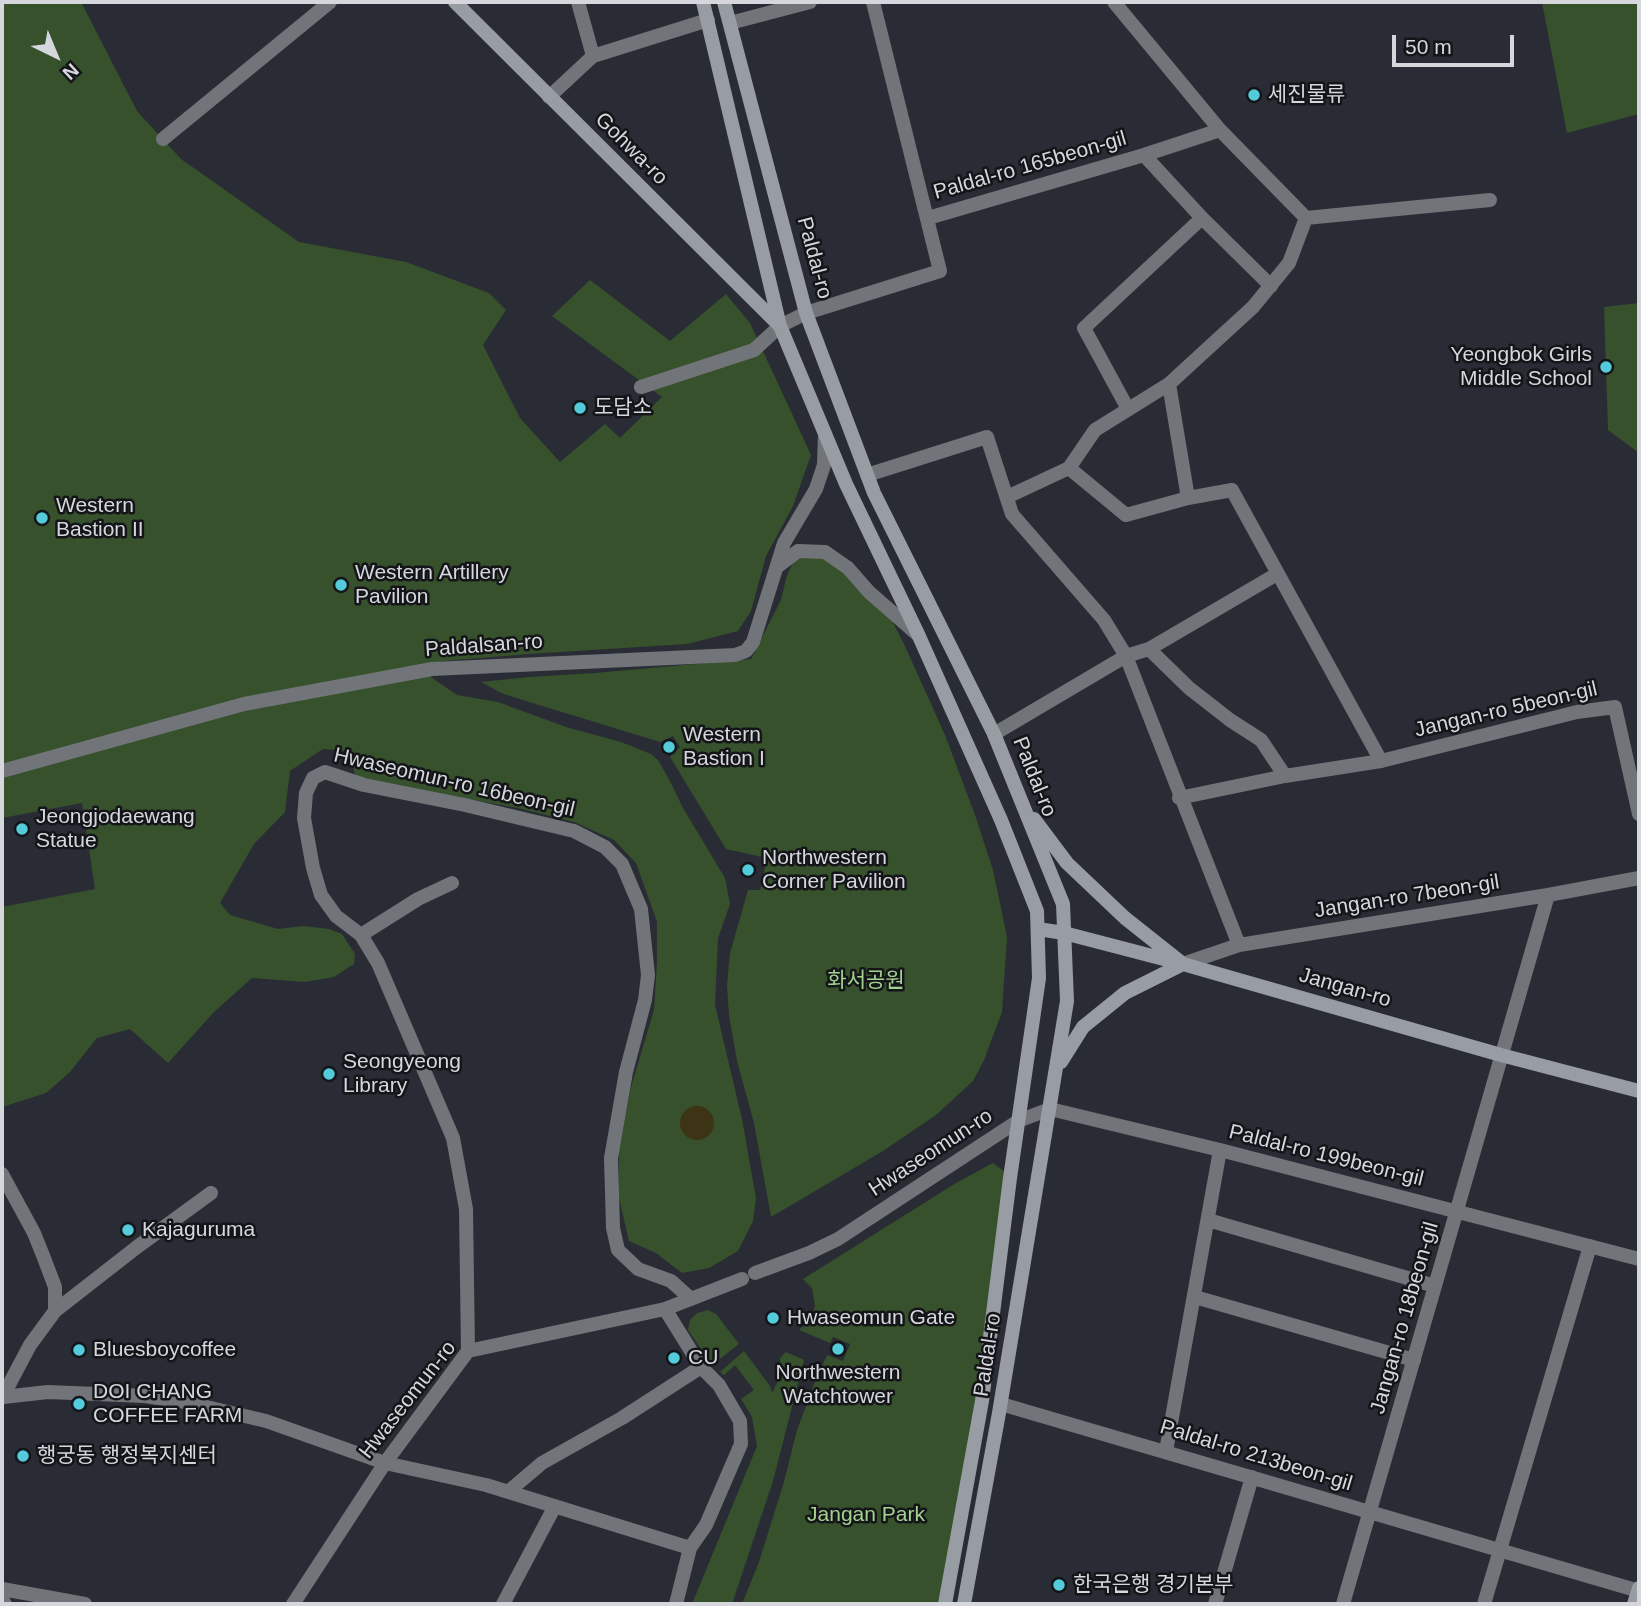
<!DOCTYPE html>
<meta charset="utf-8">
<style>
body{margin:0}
#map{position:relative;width:1641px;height:1606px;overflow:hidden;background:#2a2c35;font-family:Arial,sans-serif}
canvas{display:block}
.frame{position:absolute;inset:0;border:4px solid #d5d7dd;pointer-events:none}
.north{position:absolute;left:21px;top:21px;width:70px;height:70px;-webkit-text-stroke:5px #141519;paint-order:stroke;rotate:137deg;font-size:19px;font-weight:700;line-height:28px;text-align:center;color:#d5d7dd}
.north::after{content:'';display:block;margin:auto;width:24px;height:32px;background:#d5d7dd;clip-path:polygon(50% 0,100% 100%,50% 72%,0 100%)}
.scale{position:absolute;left:1392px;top:35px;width:122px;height:32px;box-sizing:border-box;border:4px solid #d5d7dd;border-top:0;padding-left:9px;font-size:21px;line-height:24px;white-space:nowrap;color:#d5d7dd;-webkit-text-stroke:5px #141519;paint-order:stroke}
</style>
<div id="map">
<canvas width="1641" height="1606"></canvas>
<div class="frame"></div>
<div class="north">N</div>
<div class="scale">50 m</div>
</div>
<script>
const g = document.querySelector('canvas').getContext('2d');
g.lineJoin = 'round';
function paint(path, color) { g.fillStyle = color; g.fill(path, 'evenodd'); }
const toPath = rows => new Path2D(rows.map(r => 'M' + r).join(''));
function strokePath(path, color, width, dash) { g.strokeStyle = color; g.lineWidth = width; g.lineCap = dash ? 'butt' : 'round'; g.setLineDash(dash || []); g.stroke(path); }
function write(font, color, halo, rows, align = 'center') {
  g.font = font + ' Arial,"Noto Sans KR",sans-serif'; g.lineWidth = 5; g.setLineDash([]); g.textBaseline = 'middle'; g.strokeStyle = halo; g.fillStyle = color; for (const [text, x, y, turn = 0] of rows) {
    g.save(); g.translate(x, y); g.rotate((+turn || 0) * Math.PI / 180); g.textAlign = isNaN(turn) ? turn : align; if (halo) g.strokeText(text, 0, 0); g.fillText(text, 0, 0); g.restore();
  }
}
paint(toPath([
 [2,2,81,2,137,111,181,159,299,242,406,262,489,293,506,310,483,345,520,418,560,462,605,424,620,438,662,397,552,316,590,280,670,341,726,294,750,323,811,455,793,506,766,556,751,611,738,631,687,644,529,654,444,661,416,667,457,695,498,702,566,727,621,742,651,754,658,760,669,779,683,808,725,878,730,904,718,938,715,1005,742,1119,756,1198,753,1221,738,1251,709,1268,682,1273,656,1253,629,1241,619,1198,619,1150,631,1087,654,1010,657,961,657,922,636,863,614,840,574,822,518,808,367,781,355,775,350,751,323,749,290,771,285,812,254,844,220,903,230,915,278,929,303,926,329,929,342,934,355,954,354,964,334,977,305,982,252,978,214,1012,168,1063,130,1029,97,1038,70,1072,46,1093,2,1107,2,907,95,889,82,803,2,818],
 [1542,2,1639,2,1639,114,1567,133],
 [1639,303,1639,453,1608,430,1604,307],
 [814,548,833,549,859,570,889,615,904,644,945,735,975,815,993,870,1007,937,1002,1012,984,1060,973,1081,936,1115,883,1151,771,1217,754,1123,737,1061,729,1015,727,985,730,953,748,890,760,890,767,858,726,849,670,757,680,747,673,736,660,742,526,701,501,693,481,682,529,677,595,673,751,659,781,600,787,575,798,553],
 [993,1163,1005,1172,976,1401,940,1604,742,1604,759,1562,784,1482,797,1430,816,1379,827,1355,843,1361,850,1344,833,1337,830,1343,799,1330,812,1317,815,1306,812,1288,803,1279,956,1183],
 [708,1310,716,1314,739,1344,712,1365,688,1330,690,1320,697,1313],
 [744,1351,770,1386,772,1393,781,1375,780,1358,786,1352,804,1360,773,1481,732,1604,692,1604,757,1446,752,1417,741,1399,754,1390,735,1365,724,1375,720,1372]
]), '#36512b');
paint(toPath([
 '680 1123a17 17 0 1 1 34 0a17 17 0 1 1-34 0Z'
]), '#3c3414');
strokePath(toPath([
 [578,2,593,56],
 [1114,2,1220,130,1306,218,1490,200],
 [730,23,810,2],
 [549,97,593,56,708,20],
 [163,139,330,2],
 [1144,155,1202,218,1271,286],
 [928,218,1144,155,1220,130],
 [1169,384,1188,498],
 [641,387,754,350,780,326,806,313,940,271,873,2],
 [1128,409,1084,328,1202,218],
 [1069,468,1126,515,1188,498,1232,490,1381,761],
 [867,475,987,437,1012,514,1104,620,1126,656,1239,945],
 [1007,497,1069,468,1095,430,1169,384,1253,307,1289,263,1306,218],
 [777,567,798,551,825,552,848,568,869,592,917,634],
 [1149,649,1189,688,1230,720,1261,740,1285,776],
 [994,734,1126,656,1149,649,1277,574],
 [2,771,244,704,432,669,735,655,746,651,753,642,784,543,816,489,824,465,825,434],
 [1179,798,1285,776,1381,761,1577,712,1615,707,1639,814],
 [361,935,418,899,452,883],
 [1183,964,1239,945,1548,895,1639,878],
 [2,1174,34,1233,44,1258,55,1287,55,1311],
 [1208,1220,1435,1286],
 [755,1273,809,1253,838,1239,1018,1121,1050,1109,1220,1150,1639,1259],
 [1195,1297,1414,1360],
 [665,1309,701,1367,719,1385,740,1421,741,1444,706,1525,690,1548,676,1604],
 [468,1351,466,1209,453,1138,378,963,361,935,336,916,321,895,313,868,304,818,306,793,313,778,325,772,364,785,465,805,574,831,605,847,622,864,641,909,648,975,645,1000,626,1072,611,1158,613,1228,618,1250,638,1269,671,1281,691,1299],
 [3,1397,48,1392,145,1396,185,1402,266,1421,385,1463,486,1485,690,1548],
 [2,1398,30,1345,55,1311,137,1247,211,1193],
 [1001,1404,1639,1591],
 [1166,1451,1220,1150],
 [509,1491,542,1463,622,1418,701,1367],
 [2,1589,85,1604],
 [2,1599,5,1604],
 [293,1604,385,1463,468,1351,665,1309,742,1279],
 [503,1604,555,1506],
 [1215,1604,1252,1477],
 [1343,1604,1548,895],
 [1484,1604,1590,1246]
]), '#717478', 14);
strokePath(toPath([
 [455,2,778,324],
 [703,2,780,326,846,484,918,634,1001,820,1037,911,1039,978,1010,1178,982,1401,945,1604],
 [724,2,806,313,874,493,994,734,1063,904,1067,1001,999,1413,964,1604],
 [1034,819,1067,863,1125,918,1183,964,1125,993,1083,1027,1061,1062],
 [1038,929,1064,933,1183,964,1501,1055,1639,1091],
 [1634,1604,1639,1588]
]), '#989ca3', 14);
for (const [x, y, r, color] of [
 [1254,95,7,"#53cbdb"],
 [1606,367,7,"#53cbdb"],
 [580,408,7,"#53cbdb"],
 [42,518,7,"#53cbdb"],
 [341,585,7,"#53cbdb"],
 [669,747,7,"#53cbdb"],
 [22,829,7,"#53cbdb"],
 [748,870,7,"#53cbdb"],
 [329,1074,7,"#53cbdb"],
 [128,1230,7,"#53cbdb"],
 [773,1318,7,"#53cbdb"],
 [838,1349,7,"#53cbdb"],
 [79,1350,7,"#53cbdb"],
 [674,1358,7,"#53cbdb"],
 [79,1404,7,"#53cbdb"],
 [23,1456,7,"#53cbdb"],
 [1059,1585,7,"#53cbdb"]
]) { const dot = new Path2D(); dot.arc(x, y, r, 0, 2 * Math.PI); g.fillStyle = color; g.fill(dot); strokePath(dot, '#141519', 2.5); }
write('21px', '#d5d7dd', '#141519', [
 ["세진물류",1268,95],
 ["Yeongbok Girls",1592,355,"right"],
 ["Middle School",1592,379,"right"],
 ["도담소",594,408],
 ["Western",56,506],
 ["Bastion II",56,530],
 ["Western Artillery",355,573],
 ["Pavilion",355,597],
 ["Western",683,735],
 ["Bastion I",683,759],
 ["Jeongjodaewang",36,817],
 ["Statue",36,841],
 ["Northwestern",762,858],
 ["Corner Pavilion",762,882],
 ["Seongyeong",343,1062],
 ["Library",343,1086],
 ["Kajaguruma",142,1230],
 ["Hwaseomun Gate",787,1318],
 ["Bluesboycoffee",93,1350],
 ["CU",688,1358],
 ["Northwestern",838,1373,"center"],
 ["Watchtower",838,1397,"center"],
 ["DOI CHANG",93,1392],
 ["COFFEE FARM",93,1416],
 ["행궁동 행정복지센터",37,1456],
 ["한국은행 경기본부",1073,1585]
], 'left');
write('21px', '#d5d7dd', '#141519', [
 ["Gohwa-ro",631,149,45],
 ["Paldal-ro 165beon-gil",1030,166,-16],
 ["Paldal-ro",814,258,75],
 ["Paldalsan-ro",484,646,-4],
 ["Jangan-ro 5beon-gil",1506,710,-13],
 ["Paldal-ro",1034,777,68],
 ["Hwaseomun-ro 16beon-gil",454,783,13],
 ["Jangan-ro 7beon-gil",1407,897,-9],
 ["Jangan-ro",1345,988,16],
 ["Hwaseomun-ro",931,1153,-33],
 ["Paldal-ro 199beon-gil",1326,1156,14],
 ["Jangan-ro 18beon-gil",1405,1318,-74],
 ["Paldal-ro",988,1355,-81],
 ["Hwaseomun-ro",408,1400,-52],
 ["Paldal-ro 213beon-gil",1256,1456,17]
]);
write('21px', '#a3d290', '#141519', [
 ["화서공원",866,981],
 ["Jangan Park",866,1515]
]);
</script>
